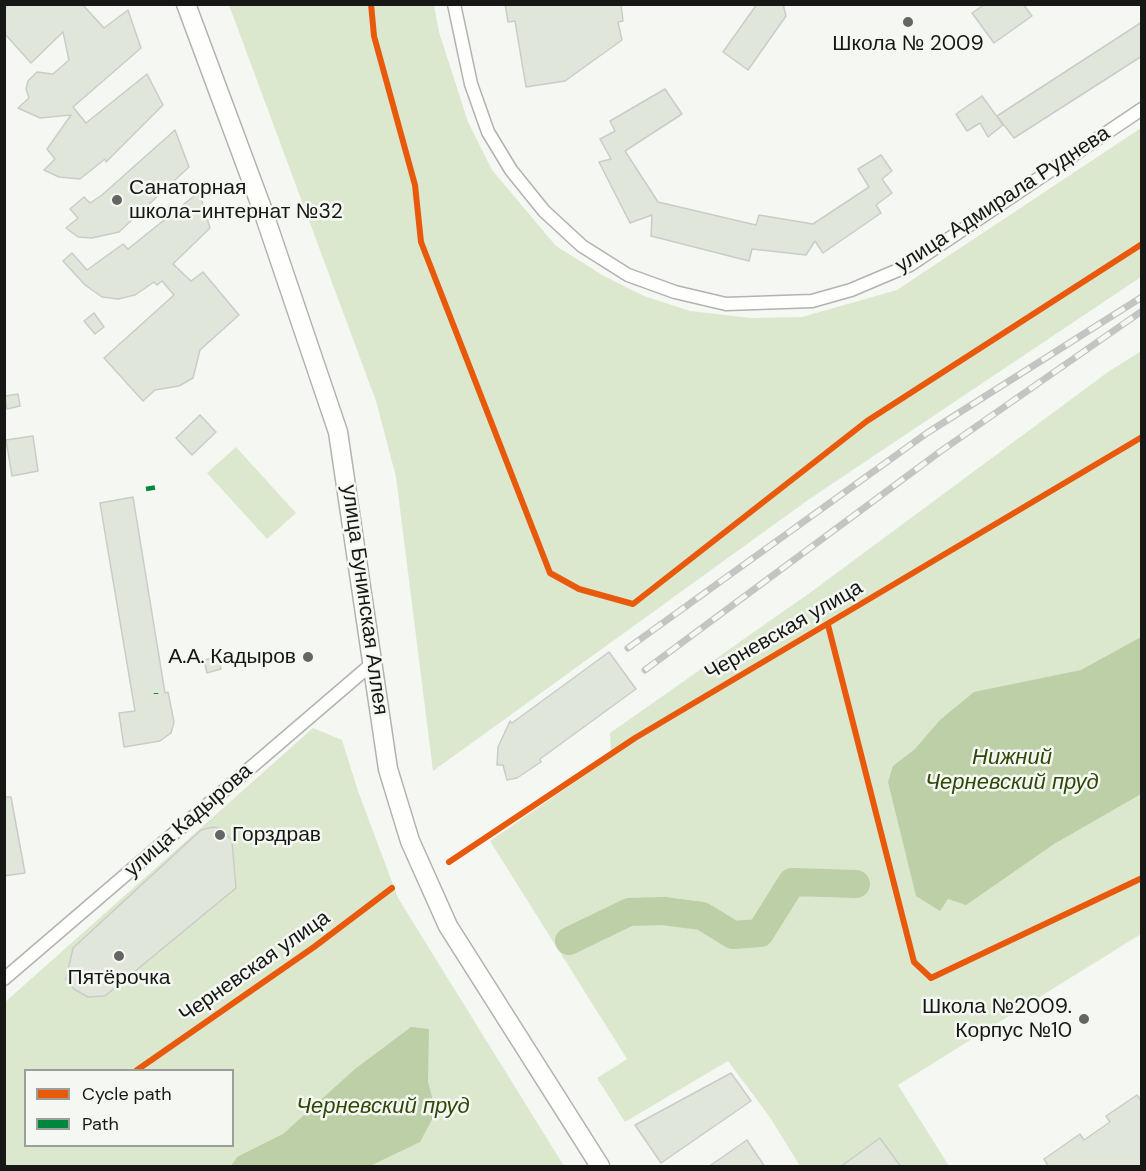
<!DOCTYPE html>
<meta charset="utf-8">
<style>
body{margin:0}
#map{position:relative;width:1146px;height:1171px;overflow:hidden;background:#f5f7f3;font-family:"DM Sans",sans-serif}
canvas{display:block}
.frame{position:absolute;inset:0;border:6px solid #171816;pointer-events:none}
.legend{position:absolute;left:24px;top:1069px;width:210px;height:78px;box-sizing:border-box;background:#f5f8f2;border:2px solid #9c9e9a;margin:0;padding:8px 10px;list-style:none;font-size:18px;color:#171816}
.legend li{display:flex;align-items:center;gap:12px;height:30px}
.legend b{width:30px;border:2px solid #9c9e9a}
</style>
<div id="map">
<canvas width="1146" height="1171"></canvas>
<div class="frame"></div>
<ul class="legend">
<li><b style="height:8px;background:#e8590c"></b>Cycle path</li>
<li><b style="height:8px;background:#00873e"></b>Path</li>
</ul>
</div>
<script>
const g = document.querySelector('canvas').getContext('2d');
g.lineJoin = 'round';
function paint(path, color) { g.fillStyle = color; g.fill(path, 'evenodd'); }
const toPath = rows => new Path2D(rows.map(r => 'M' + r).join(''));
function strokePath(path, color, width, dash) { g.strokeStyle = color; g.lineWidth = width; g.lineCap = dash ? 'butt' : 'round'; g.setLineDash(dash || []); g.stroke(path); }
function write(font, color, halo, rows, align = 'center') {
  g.font = font + ' "DM Sans",sans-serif'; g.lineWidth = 5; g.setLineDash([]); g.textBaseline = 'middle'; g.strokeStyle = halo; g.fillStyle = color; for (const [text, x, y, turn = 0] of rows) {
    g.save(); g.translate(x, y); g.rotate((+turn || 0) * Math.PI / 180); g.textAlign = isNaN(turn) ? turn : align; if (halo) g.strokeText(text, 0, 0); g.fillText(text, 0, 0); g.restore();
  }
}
paint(toPath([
 [229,5,434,5,439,32,468,122,492,170,556,246,604,276,644,296,690,311,751,318,802,317,897,290,1141,128,1141,277,808,500,433,771,396,477,376,401],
 [1141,351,1141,934,898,1085,949,1166,800,1166,769,1116,728,1061,625,1122,597,1078,627,1059,490,841,611,757,610,733,811,592,1108,372],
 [236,447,296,513,267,539,207,473],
 [313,728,342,740,358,791,398,898,564,1166,5,1166,4,1003],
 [26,1070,232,1070,232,1146,26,1146]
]), '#dbe8ce');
paint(toPath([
 [1141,637,1141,794,1054,844,966,905,948,899,940,911,916,896,888,782,893,766,915,749,940,720,974,692,1081,670],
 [411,1027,429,1029,428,1082,436,1112,420,1142,370,1166,231,1166,237,1157,283,1134,355,1069]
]), '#bccfa7');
strokePath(toPath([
 [569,941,629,912,663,911,702,916,733,935,760,933,792,882,856,884]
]), '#bccfa7', 28);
const building = toPath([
 [9,4,82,4,104,28,128,10,141,48,73,107,86,123,147,74,163,105,106,162,105,159,80,179,59,177,44,170,55,159,47,149,71,115,40,118,18,108,29,98,26,89,28,81,37,72,53,74,69,60,63,32,31,63,4,33,4,9,9,4],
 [505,4,621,4,623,21,618,22,622,40,565,81,526,87,515,21,508,22,505,4],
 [757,4,783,4,786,16,748,70,723,52,757,4],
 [985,4,1023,4,1032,16,994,43,972,13,985,4],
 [1142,22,1142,56,1014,138,997,116,1142,22],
 [665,89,682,114,625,151,658,202,756,225,759,215,813,224,869,187,858,169,881,155,892,171,882,179,892,193,876,205,881,213,823,253,815,241,806,255,752,249,749,261,651,236,652,215,630,223,599,162,611,159,600,139,615,131,610,121,665,89],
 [982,96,1003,125,988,137,980,123,967,131,956,114,982,96],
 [175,130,189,167,119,232,92,238,78,237,66,228,78,218,70,209,84,197,90,203,102,195,175,130],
 [199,192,210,228,173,264,191,281,203,272,239,315,200,350,193,378,179,386,155,390,143,401,104,358,174,295,162,281,157,285,154,282,135,295,118,299,102,297,85,285,63,261,72,253,87,270,123,244,128,249,199,192],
 [94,313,104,327,95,334,84,321,94,313],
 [18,394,20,406,7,409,5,396,18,394],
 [200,415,216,432,192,455,176,438,200,415],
 [33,436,38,471,12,476,6,440,33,436],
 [133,497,165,693,168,692,174,722,171,733,160,741,124,747,119,713,135,711,100,503,133,497],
 [609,652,636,689,540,759,541,762,517,778,507,780,503,765,497,765,498,747,510,721,512,723,609,652],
 [218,657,221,669,207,673,204,660,218,657],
 [4,797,11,797,25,873,4,876,4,797],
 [213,827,222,829,232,841,236,888,105,996,88,997,74,989,66,979,73,948,201,830,213,827],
 [731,1073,751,1101,661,1163,635,1125,731,1073],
 [1137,1095,1142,1102,1142,1167,1049,1167,1044,1159,1080,1134,1084,1140,1110,1122,1106,1116,1137,1095],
 [880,1138,901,1167,840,1167,880,1138],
 [747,1140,765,1167,708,1167,747,1140]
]);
paint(building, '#e0e6d9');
strokePath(building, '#cbccca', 1.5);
const street = toPath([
 [454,4,471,84,488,132,511,170,544,211,582,246,628,275,675,292,726,304,812,301,851,290,910,265,1142,109],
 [4,979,374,662]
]);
const secondary = toPath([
 [186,4,263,211,338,432,388,769,410,841,448,926,600,1166]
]);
strokePath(street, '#b2b3b1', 15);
strokePath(secondary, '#b2b3b1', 21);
strokePath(street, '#fefefd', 12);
strokePath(secondary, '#fefefd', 18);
const rail = toPath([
 [628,648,927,433,1142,297],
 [645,670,941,451,1142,311]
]);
strokePath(rail, '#c4c4c3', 7);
strokePath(rail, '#f5f8f2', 4.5, [14]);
strokePath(toPath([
 [146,489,158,487],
 [156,693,156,694]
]), '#00873e', 4.5, [9, 4.5]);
strokePath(toPath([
 [371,4,374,36,415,185,421,242,550,573,579,589,633,604,867,421,1142,244],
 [828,625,914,962,931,978,1142,878],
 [449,862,635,738,1142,437],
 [137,1070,314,947,392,888]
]), '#e8590c', 6);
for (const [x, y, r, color] of [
 [908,22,6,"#656663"],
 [117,200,6,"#656663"],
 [308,657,6,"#656663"],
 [220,835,6,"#656663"],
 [119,956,6,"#656663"],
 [1084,1019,6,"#656663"]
]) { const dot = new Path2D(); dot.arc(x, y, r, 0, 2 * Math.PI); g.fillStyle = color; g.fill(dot); strokePath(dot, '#f5f8f2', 2); }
write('21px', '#171816', '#f5f8f2', [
 ["Школа № 2009",908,44],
 ["Санаторная",129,188,"left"],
 ["школа-интернат №32",129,212,"left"],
 ["А.А. Кадыров",296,657,"right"],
 ["Горздрав",232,835,"left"],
 ["Пятёрочка",119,978],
 ["Школа №2009.",1072,1007,"right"],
 ["Корпус №10",1072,1031,"right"]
]);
write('21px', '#171816', '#f5f8f2', [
 ["улица Адмирала Руднева",1003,200,-33],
 ["улица Бунинская Аллея",364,600,82],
 ["Черневская улица",784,631,-30],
 ["улица Кадырова",189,821,-41],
 ["Черневская улица",255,967,-35]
]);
write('italic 22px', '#314708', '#f5f8f2', [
 ["Нижний",1012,758],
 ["Черневский пруд",1012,783],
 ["Черневский пруд",383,1107]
]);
</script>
